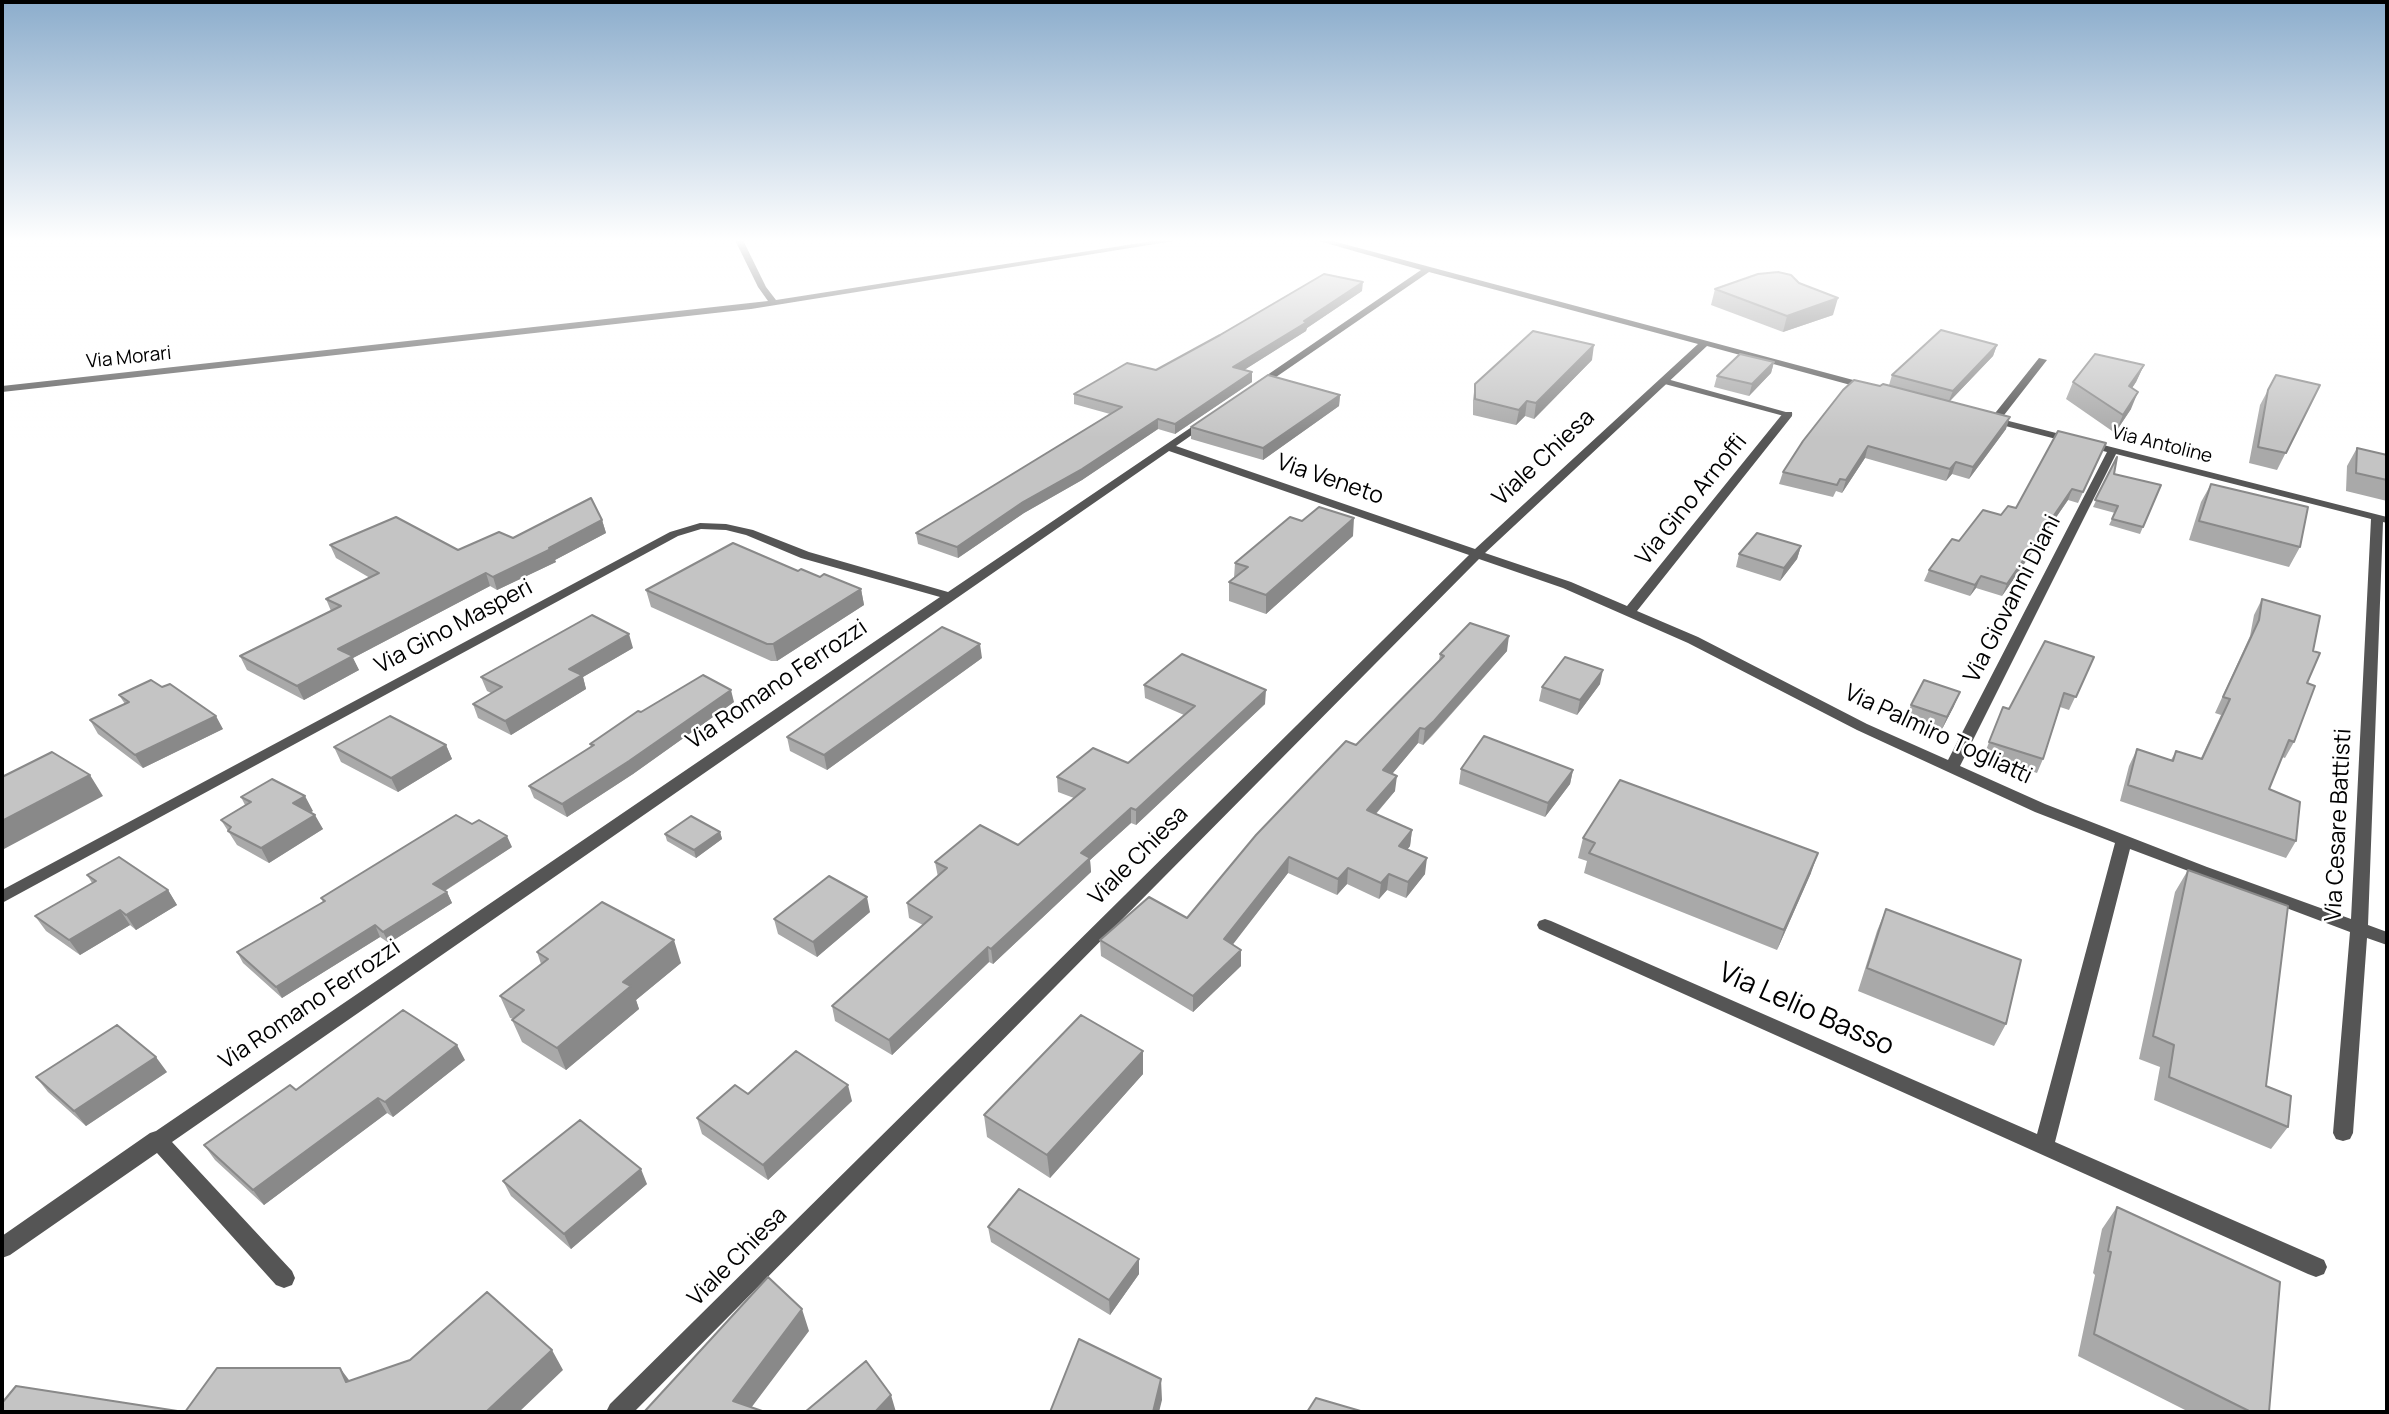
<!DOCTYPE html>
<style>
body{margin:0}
#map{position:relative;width:2389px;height:1414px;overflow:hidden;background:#fff;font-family:Manrope,sans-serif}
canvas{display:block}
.frame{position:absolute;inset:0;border:4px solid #000;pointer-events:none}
</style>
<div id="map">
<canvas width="2389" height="1414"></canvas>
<div class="frame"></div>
</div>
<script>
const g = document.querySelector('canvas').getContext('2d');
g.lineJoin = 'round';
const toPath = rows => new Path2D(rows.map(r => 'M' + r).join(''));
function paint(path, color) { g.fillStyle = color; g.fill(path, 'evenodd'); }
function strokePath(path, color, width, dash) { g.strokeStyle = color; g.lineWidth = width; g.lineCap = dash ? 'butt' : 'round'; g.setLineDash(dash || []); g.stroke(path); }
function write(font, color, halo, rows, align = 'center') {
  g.font = font + ' Manrope,sans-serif'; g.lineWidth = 5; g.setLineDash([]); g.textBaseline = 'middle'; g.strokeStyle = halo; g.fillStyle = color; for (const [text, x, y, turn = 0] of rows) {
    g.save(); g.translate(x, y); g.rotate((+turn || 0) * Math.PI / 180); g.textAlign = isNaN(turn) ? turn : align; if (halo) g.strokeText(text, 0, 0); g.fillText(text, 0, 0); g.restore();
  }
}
paint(toPath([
 [1661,379,1667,379,1793,414,1784,416,1661,383,1661,379]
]), '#555');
paint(toPath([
 [735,240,743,240,766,287,776,300,1159,240,1180,240,751,309,2,392,2,386,768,301,758,287,735,240],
 [1315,240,1329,240,1872,385,1872,389,1869,390,1707,346,1485,553,1571,582,1627,606,1784,412,1792,412,1792,416,1637,611,1698,637,1867,724,1948,760,2107,452,1986,421,1986,417,1992,417,2039,358,2047,360,2001,419,2387,517,2387,523,2383,522,2368,925,2387,932,2387,945,2367,938,2353,1133,2350,1139,2343,1141,2336,1139,2333,1133,2350,932,2130,849,2055,1142,2324,1260,2327,1267,2324,1274,2316,1277,2308,1274,1539,929,1537,925,1539,921,1545,919,1551,921,2037,1134,2115,843,2035,812,1857,730,1688,643,1563,588,1479,559,634,1412,606,1412,610,1404,1469,555,1169,451,172,1142,292,1271,295,1278,292,1285,284,1288,276,1285,157,1153,10,1255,2,1258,2,1236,150,1133,156,1131,940,597,801,558,746,535,726,530,701,529,678,536,2,903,2,890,670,532,700,523,726,524,753,530,809,552,948,592,1205,418,1209,419,1209,423,1176,446,1475,549,1698,344,1429,272,1260,388,1254,388,1254,384,1421,270,1315,240],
 [2116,454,2371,519,2351,919,2207,867,2045,804,1960,766,2116,454]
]), '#555');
paint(toPath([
 [1715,289,1833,315,1783,332,1711,305],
 [1362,291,1307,328,1306,331,1244,370,1252,382,1175,434,1158,429,1082,480,1024,513,958,558,918,544,916,533,1110,414,1074,404,1074,394,1156,370,1220,335],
 [1997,345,1993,356,1950,401,2006,429,1969,479,1952,474,1946,481,1865,458,1842,493,1836,491,1833,497,1779,484,1783,472,1880,386,1889,385,1892,375],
 [1592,360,1534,419,1525,416,1516,425,1473,415,1473,400,1475,384],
 [1774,362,1771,373,1749,396,1714,387,1717,376],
 [2144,365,2136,382,2132,388,2131,409,2115,433,2066,399,2073,382],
 [2276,375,2320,385,2277,470,2249,463,2260,405],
 [1340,395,1339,406,1263,460,1191,439,1191,427],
 [2106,443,2078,503,2068,500,2002,596,1976,588,1970,596,1924,581,1929,570,1959,541,2001,515,2016,508],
 [2357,448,2387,455,2387,501,2346,491,2347,466],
 [2117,457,2114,474,2161,485,2140,534,2109,525,2115,513,2093,507],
 [2211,484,2300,547,2289,567,2189,540,2201,502],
 [602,520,606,533,555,560,556,562,497,590,490,586,353,658,359,670,304,700,247,670,240,656,331,611,326,599,370,578,336,558,330,545,458,550],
 [1353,536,1266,614,1229,601,1229,582,1234,578,1235,563],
 [1801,546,1797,559,1780,581,1736,567,1739,554],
 [798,571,861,589,864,605,777,661,771,661,651,607,646,590],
 [2262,599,2313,651,2307,683,2294,742,2285,758,2282,757,2269,789,2296,841,2286,858,2120,801,2129,766,2137,749,2171,760,2176,751,2201,758,2221,715,2215,713,2250,636,2254,615],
 [633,648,583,677,586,689,511,735,478,718,473,704,491,693,487,691,481,677],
 [1507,651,1432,736,1423,745,1418,743,1392,774,1395,791,1376,814,1412,830,1410,846,1407,850,1425,874,1406,898,1387,890,1379,899,1347,884,1337,895,1288,873,1232,944,1241,950,1241,966,1193,1012,1101,956,1100,940,1187,918,1439,661,1440,654],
 [2094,657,2069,710,2060,707,2043,759,2037,773,1984,755,2003,707,2009,709],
 [982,658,827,770,790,751,787,737],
 [1600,684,1577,715,1539,701,1542,687],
 [1144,685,1265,704,1136,825,1131,823,1090,860,1091,872,993,964,989,962,892,1055,835,1021,832,1006,923,925,909,918,907,903,938,877,935,862,1018,845,1074,798,1058,792,1057,777,1128,763,1184,715,1145,698],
 [162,687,223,729,143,768,98,734,90,720,125,704,119,695],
 [734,702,633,774,567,817,534,798,529,786,591,747,590,744,641,712],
 [1911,705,1954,706,1941,731,1905,719],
 [446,745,452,759,398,792,341,762,334,747],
 [1461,769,1573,770,1570,784,1545,817,1459,784],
 [241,797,313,811,310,812,323,829,269,863,237,845,221,820,245,805],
 [720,832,722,839,696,858,667,841,665,834],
 [1583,838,1811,873,1777,950,1584,873,1587,861,1578,858],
 [512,847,445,891,447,892,452,903,389,943,380,937,282,998,243,963,237,952,323,902,321,898],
 [2188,870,2266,1086,2288,1127,2271,1149,2154,1100,2160,1067,2139,1059,2175,892],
 [87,875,168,890,177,905,136,930,130,925,80,955,46,931,35,916,92,883],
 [1886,909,2006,1024,1994,1046,1858,991,1877,931],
 [870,912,817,957,778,934,774,919],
 [537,952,681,963,636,1000,639,1009,566,1070,522,1042,512,1020,513,1019,510,1018,500,996,541,964],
 [1143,1051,1143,1074,1050,1178,987,1137,984,1115],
 [465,1060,393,1117,387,1113,264,1205,215,1160,204,1145,296,1090],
 [167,1072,86,1126,48,1092,36,1077],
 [748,1094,852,1101,768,1180,702,1134,697,1118],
 [503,1181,647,1184,571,1249,511,1196],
 [2117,1207,2269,1412,2189,1412,2078,1356,2095,1275,2093,1273,2102,1229],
 [988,1227,1139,1274,1110,1315,991,1242]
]), '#a9a9a9');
paint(toPath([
 [1363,282,1362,291,1307,328,1306,331,1233,377,1233,367],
 [1838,298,1833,315,1783,332,1787,316],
 [1594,345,1592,360,1534,419,1536,403],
 [1997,345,1993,356,1948,403,1953,391],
 [1774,362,1771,373,1749,396,1752,384],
 [2144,365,2136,382,2122,403,2129,386],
 [1252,372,1252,382,1175,434,1175,424],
 [2138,392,2131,409,2115,433,2123,415],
 [1340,395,1339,406,1263,460,1263,448],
 [1527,401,1525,416,1516,425,1519,410],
 [2010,417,2006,429,1969,479,1973,467],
 [1158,419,1158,429,1082,480,1024,513,958,558,957,547,1023,502],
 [1868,446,1865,458,1842,493,1846,480],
 [1956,462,1952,474,1946,481,1950,469],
 [2072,489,2068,500,2002,596,2007,584],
 [1354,518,1353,536,1266,614,1266,595],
 [602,520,606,533,555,560,556,562,497,590,493,577],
 [1801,546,1797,559,1780,581,1784,568],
 [486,573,490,586,353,658,359,670,304,700,297,686,338,649],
 [1981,576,1976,588,1970,596,1975,585],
 [861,589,864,605,777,661,773,644],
 [629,634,633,648,583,677,586,689,511,735,505,721,569,669],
 [1509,636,1507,651,1423,745,1425,729],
 [980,644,982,658,827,770,824,755],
 [1603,670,1600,684,1577,715,1580,700],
 [731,690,734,702,633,774,567,817,562,804],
 [1266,690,1265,704,1136,825,1136,810],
 [1960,692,1954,706,1941,731,1947,717],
 [216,716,223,729,143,768,135,755],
 [1420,728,1418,743,1382,786,1383,770],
 [446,745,452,759,398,792,391,778],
 [1573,770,1570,784,1545,817,1548,803],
 [90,775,103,796,4,849,2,846,2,821],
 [1397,776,1395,791,1365,826,1367,810],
 [305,796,313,811,301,818,293,803],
 [1131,808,1131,823,1090,860,1091,872,993,964,991,949,1081,853],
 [315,815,323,829,269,863,261,848],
 [1412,830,1410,846,1397,862,1399,846],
 [720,832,722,839,696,858,694,850],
 [507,836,512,847,438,895,433,884],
 [1818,853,1811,873,1777,950,1784,930],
 [1289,857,1288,873,1224,956,1224,939],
 [1427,858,1425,874,1406,898,1408,882],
 [1348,868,1347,884,1337,895,1338,879],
 [1389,874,1387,890,1379,899,1381,883],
 [168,890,177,905,136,930,126,915],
 [447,892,452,903,389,943,383,932],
 [867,897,870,912,817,957,813,942],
 [120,910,130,925,80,955,69,940],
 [375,925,380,937,282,998,276,987],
 [674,940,681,963,636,1000,639,1009,566,1070,557,1048,623,982],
 [988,947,989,962,892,1055,889,1040],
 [1241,950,1241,966,1193,1012,1193,996],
 [457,1045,465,1060,393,1117,385,1102],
 [1143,1051,1143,1074,1050,1178,1047,1155],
 [156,1057,167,1072,86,1126,74,1111],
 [848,1085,852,1101,768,1180,763,1165],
 [378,1098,387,1113,264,1205,253,1190],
 [641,1169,647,1184,571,1249,564,1234],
 [1139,1259,1139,1274,1110,1315,1109,1300],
 [802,1309,809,1331,748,1412,733,1401],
 [552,1350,563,1370,519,1412,486,1412],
 [340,1368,355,1388,346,1382],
 [1161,1379,1162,1400,1159,1412,1153,1412],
 [891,1395,896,1412,875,1412]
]), '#898989');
const building = toPath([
 [1778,272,1791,275,1799,283,1838,298,1787,316,1715,289,1758,274,1778,272],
 [1324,274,1363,282,1304,321,1307,322,1233,367,1252,372,1175,424,1158,419,1082,469,1023,502,957,547,916,533,1122,407,1074,394,1127,363,1156,370,1220,335,1324,274],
 [1941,330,1997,345,1953,391,1892,375,1941,330],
 [1533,331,1594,345,1536,403,1527,401,1519,410,1475,399,1475,384,1533,331],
 [1740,354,1774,362,1752,384,1717,376,1740,354],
 [2095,354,2144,365,2129,386,2138,392,2123,415,2073,382,2095,354],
 [1268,375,1340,395,1263,448,1191,427,1268,375],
 [2276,375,2320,385,2286,453,2258,447,2268,390,2276,375],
 [1854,380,1880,386,1883,384,2010,417,1973,467,1956,462,1950,469,1868,446,1846,480,1840,479,1837,485,1783,472,1803,441,1843,390,1854,380],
 [2058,431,2106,443,2083,492,2072,489,2007,584,1981,576,1975,585,1929,570,1952,539,1959,541,1983,510,2001,515,2008,506,2016,508,2058,431],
 [2357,448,2387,455,2387,480,2356,473,2357,448],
 [2117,457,2114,474,2161,485,2143,527,2112,519,2118,506,2095,500,2117,457],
 [2211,484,2308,507,2300,547,2199,521,2211,484],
 [591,498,602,520,549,548,551,549,493,577,486,573,338,649,353,656,297,686,240,656,341,606,326,599,379,573,330,545,396,517,458,550,499,532,513,538,591,498],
 [1319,507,1354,518,1266,595,1229,582,1248,567,1235,563,1290,517,1302,521,1319,507],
 [1757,533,1801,546,1784,568,1739,554,1757,533],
 [733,543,798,571,801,569,820,577,824,574,861,589,773,644,767,644,646,590,733,543],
 [2262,599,2320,616,2313,651,2320,653,2307,683,2315,686,2294,742,2289,740,2269,789,2300,802,2296,841,2128,785,2137,749,2173,761,2176,751,2202,759,2230,699,2223,697,2259,620,2262,599],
 [592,615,629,634,569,669,582,675,505,721,473,704,502,687,481,677,592,615],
 [1470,623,1509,636,1434,721,1425,729,1420,728,1383,770,1397,776,1367,810,1412,830,1399,846,1427,858,1408,882,1389,874,1381,883,1348,868,1338,879,1289,857,1224,939,1241,950,1193,996,1100,940,1149,897,1187,918,1256,835,1346,741,1356,745,1444,656,1440,654,1470,623],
 [942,627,980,644,824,755,787,737,942,627],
 [2045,641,2094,657,2076,697,2064,693,2043,759,1989,742,2003,707,2009,709,2045,641],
 [1182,654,1266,690,1136,810,1131,808,1081,853,1090,858,991,949,988,947,889,1040,832,1006,932,917,907,903,947,868,935,862,980,825,1018,845,1085,789,1057,777,1093,748,1128,763,1195,706,1144,685,1182,654],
 [1565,657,1603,670,1580,700,1542,687,1565,657],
 [703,675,731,690,629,761,562,804,529,786,594,745,590,744,638,711,641,712,703,675],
 [151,680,162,687,170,684,216,716,135,755,90,720,129,702,119,695,151,680],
 [1924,680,1960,692,1947,717,1911,705,1924,680],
 [390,716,446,745,391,778,334,747,390,716],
 [1484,736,1573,770,1548,803,1461,769,1484,736],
 [52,752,90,775,2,821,2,777,52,752],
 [272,779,305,796,293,803,315,815,261,848,228,831,231,827,221,820,251,802,241,797,272,779],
 [1620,780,1818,853,1784,930,1589,853,1595,843,1583,838,1620,780],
 [456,815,472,824,479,820,507,836,433,884,447,892,383,932,375,925,276,987,237,952,325,901,321,898,456,815],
 [691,816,720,832,694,850,665,834,691,816],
 [119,857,168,890,126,915,120,910,69,940,35,916,96,881,87,875,119,857],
 [2188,870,2288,906,2266,1086,2291,1096,2288,1127,2169,1077,2174,1045,2153,1036,2188,870],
 [829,876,867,897,813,942,774,919,829,876],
 [602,902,674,940,623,982,631,986,557,1048,512,1020,524,1010,500,996,548,959,537,952,602,902],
 [1886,909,2021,960,2006,1024,1867,968,1886,909],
 [403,1010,457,1045,385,1102,378,1098,253,1190,204,1145,290,1085,296,1090,403,1010],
 [1081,1015,1143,1051,1047,1155,984,1115,1081,1015],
 [117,1025,156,1057,74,1111,36,1077,117,1025],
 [796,1051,848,1085,763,1165,697,1118,735,1085,748,1094,796,1051],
 [580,1120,641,1169,564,1234,503,1181,580,1120],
 [1019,1189,1139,1259,1109,1300,988,1227,1019,1189],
 [2117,1207,2280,1282,2269,1412,2251,1412,2094,1334,2111,1252,2108,1251,2117,1207],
 [768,1277,802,1309,733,1401,765,1412,644,1412,768,1277],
 [487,1292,552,1350,486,1412,185,1412,217,1368,340,1368,346,1382,410,1360,487,1292],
 [1079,1339,1161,1379,1153,1412,1050,1412,1079,1339],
 [866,1361,891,1395,875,1412,805,1412,866,1361],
 [16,1386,184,1412,2,1412,2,1403,16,1386],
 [1316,1398,1364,1412,1307,1412,1316,1398]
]);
paint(building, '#c4c4c4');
strokePath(building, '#898989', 2);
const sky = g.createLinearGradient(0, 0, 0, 438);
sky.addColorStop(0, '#8cadcc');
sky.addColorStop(0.55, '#fff');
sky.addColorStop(1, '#ffffff00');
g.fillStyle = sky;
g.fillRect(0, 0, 2389, 438);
write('19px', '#000', '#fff', [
 ["Via Morari",129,358,-6],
 ["Via Antoline",2162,445,14]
]);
write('23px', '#000', '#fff', [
 ["Viale Chiesa",1544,458,-43],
 ["Via Veneto",1330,480,19],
 ["Via Gino Arnoffi",1692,500,-51],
 ["Via Giovanni Diani",2013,599,-63],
 ["Via Gino Masperi",454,627,-28],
 ["Via Romano Ferrozzi",777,685,-34],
 ["Via Palmiro Togliatti",1938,735,25],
 ["Via Cesare Battisti",2339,825,-87],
 ["Viale Chiesa",1139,856,-45],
 ["Via Romano Ferrozzi",310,1005,-34],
 ["Viale Chiesa",738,1257,-45]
]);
write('28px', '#000', '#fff', [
 ["Via Lelio Basso",1806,1010,24]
]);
</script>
